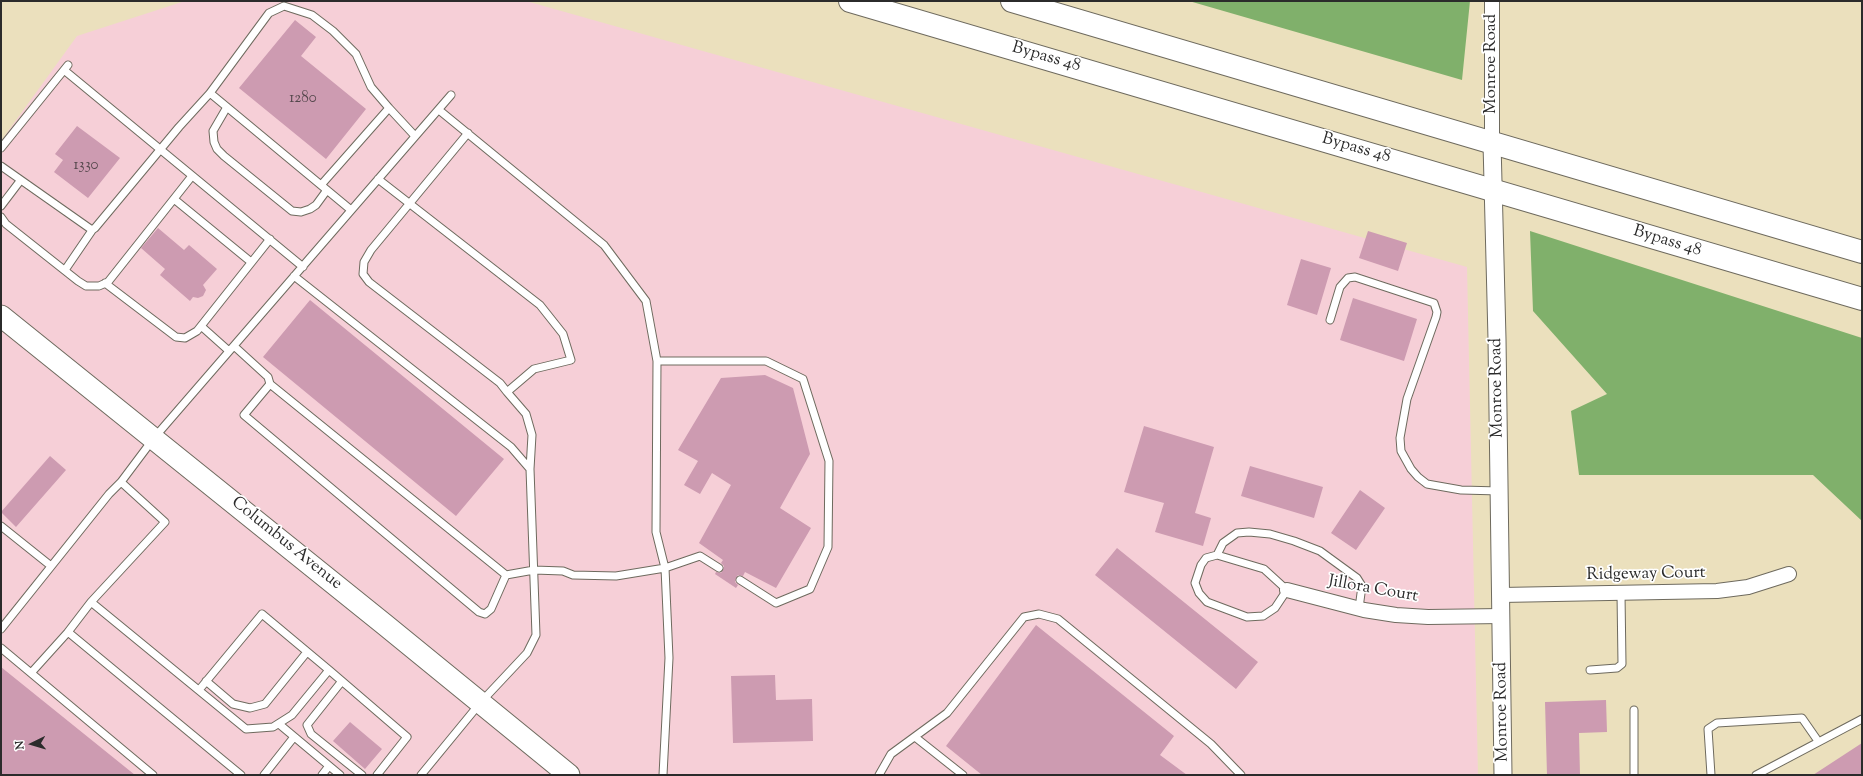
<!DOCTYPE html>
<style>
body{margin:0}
#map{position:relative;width:1863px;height:776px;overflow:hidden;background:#ebe0bd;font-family:"Sorts Mill Goudy",serif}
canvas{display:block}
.frame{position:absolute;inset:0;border:2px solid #2b2b2b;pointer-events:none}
.north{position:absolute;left:12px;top:724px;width:40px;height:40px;-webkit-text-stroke:3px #fff;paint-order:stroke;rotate:265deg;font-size:11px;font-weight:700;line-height:16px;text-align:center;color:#2b2b2b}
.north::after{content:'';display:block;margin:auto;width:14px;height:18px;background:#2b2b2b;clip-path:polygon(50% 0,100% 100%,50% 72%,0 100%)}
</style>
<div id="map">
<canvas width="1863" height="776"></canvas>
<div class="frame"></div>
<div class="north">N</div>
</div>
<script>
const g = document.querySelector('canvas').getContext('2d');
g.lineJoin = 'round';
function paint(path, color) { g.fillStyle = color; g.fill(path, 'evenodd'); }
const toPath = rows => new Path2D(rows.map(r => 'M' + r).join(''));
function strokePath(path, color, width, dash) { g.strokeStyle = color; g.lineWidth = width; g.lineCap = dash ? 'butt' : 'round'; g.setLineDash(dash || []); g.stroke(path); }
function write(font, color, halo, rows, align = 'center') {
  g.font = font + ' "Sorts Mill Goudy",serif'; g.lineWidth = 3.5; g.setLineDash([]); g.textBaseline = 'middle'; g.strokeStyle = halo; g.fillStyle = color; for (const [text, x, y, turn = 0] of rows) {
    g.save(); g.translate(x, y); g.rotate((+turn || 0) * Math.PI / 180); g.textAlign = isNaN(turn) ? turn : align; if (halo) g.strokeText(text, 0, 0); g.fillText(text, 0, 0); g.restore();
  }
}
paint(toPath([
 [185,1,526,1,1467,267,1478,775,1,775,1,141,77,36]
]), '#f6cfd7');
paint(toPath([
 [1189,1,1470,1,1462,80],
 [1530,231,1862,338,1862,521,1813,475,1579,475,1571,411,1607,394,1533,311]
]), '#80b06b');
paint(toPath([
 [295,20,316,37,301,56,366,109,326,159,239,88],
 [77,126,120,158,88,198,54,172,63,160,55,154],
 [158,228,184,250,189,245,217,269,203,285,206,290,203,296,198,298,193,297,190,301,160,275,165,269,141,248],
 [1368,231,1407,243,1398,271,1359,258],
 [1301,259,1331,268,1317,315,1287,305],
 [1353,298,1417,319,1404,361,1340,340],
 [310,300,504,459,456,516,263,357],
 [765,375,793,388,810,454,780,508,811,528,776,588,745,572,743,576,738,575,736,578,735,582,738,585,736,588,715,574,716,572,721,573,723,570,724,566,721,563,723,560,699,543,731,485,712,473,700,494,684,485,698,461,678,450,721,378],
 [1144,426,1214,447,1195,513,1211,518,1203,546,1155,532,1164,503,1124,492],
 [50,456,66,470,16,527,1,512],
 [1250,466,1323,487,1314,518,1241,496],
 [1360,490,1385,508,1356,550,1331,533],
 [1117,548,1258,662,1236,689,1095,575],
 [1036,625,1174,736,1160,755,1187,775,982,775,946,746],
 [1,667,135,775,1,775],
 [775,675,776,700,812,699,813,741,733,743,731,676],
 [1606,700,1607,732,1579,733,1580,775,1547,775,1545,702],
 [350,722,382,749,365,769,333,741],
 [1862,743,1862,775,1813,775]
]), '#cd9bb1');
const service = toPath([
 [64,70,303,267],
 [210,93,269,13,284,6,312,15,333,31,356,54,371,87,389,108,321,185],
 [227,107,213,131,214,142,217,149,224,156,292,211,301,212,310,209,316,205,327,190],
 [389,108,415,136],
 [439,110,604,245,646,301,657,361,656,532,665,568,669,658,663,775],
 [468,133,371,250,364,262,363,274,369,282,500,383,507,392,526,414,532,435,530,469],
 [1,148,68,65],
 [1,166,92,230,95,228,179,127,210,93,351,210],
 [378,179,540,305,563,334,571,360,534,369,507,392],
 [174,199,251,262],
 [1,206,20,181],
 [1,217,6,224,78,281,86,286,99,286,108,282,192,176],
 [65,270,93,229],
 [294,276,511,447,530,469,536,635,527,653,481,702,421,775],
 [105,283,176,337,185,338,197,331,270,239],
 [1330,320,1340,287,1348,278,1355,277,1434,303,1437,312,1436,317,1407,399,1400,438,1401,451,1411,469,1418,477,1427,484,1461,490,1500,491],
 [201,326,229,351],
 [234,346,268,377,270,384,244,415,479,612,485,614,491,609,506,575,534,570,563,571,573,575,616,576,665,568,700,556,719,568],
 [657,361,766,361,803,379,829,461,828,547,810,589,776,603,740,580],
 [270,384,506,575],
 [1,526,51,566],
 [1217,555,1264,569,1287,590,1275,608,1263,616,1247,617,1207,602,1199,593,1195,583,1201,565,1206,558,1217,555],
 [1217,555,1223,543,1237,533,1249,532,1270,534,1294,541,1320,551,1357,578,1362,586,1359,608],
 [91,602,165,522,121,482],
 [1,629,109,494,121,482,154,438,451,95],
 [68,632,91,602,246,729,273,727,292,715,329,670,262,614,199,690],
 [1,648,153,775],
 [329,670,407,737,377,775],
 [1590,670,1617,668,1622,664,1621,594],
 [31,673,68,632,241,775],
 [206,681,233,704,250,708,265,704,307,652],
 [342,681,307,725,311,734,362,775],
 [1634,710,1634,775],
 [279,724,340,775],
 [915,737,963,775],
 [264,775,294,737],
 [322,775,329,766],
 [879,775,891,754,947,713,1024,617,1039,614,1058,619,1211,744,1241,775],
 [1711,775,1708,729,1717,723,1802,718,1818,741],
 [1756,775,1862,719]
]);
const minor = toPath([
 [1492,1,1492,143],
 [1287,590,1364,610,1396,615,1428,617,1502,616],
 [1501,595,1717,591,1748,587,1789,574]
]);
const tertiary = toPath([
 [1492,143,1497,339,1503,775]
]);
const primary = toPath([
 [1,316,384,624,569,775]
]);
const trunk = toPath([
 [850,1,1862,299],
 [1012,1,1862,252]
]);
strokePath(service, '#6e6a5e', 9);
strokePath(minor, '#6e6a5e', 16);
strokePath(tertiary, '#6e6a5e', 19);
strokePath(primary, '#6e6a5e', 23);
strokePath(trunk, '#6e6a5e', 24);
strokePath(service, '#fff', 7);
strokePath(minor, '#fff', 14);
strokePath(tertiary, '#fff', 17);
strokePath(primary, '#fff', 21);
strokePath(trunk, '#fff', 22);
write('15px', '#54474c', null, [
 ["1280",303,99],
 ["1330",86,166]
]);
write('17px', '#2b2b2b', '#fff', [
 ["Bypass 48",1046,58,16],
 ["Monroe Road",1492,64,-90],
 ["Bypass 48",1356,149,16],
 ["Bypass 48",1667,242,17],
 ["Monroe Road",1498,388,-91],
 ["Columbus Avenue",286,544,39],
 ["Ridgeway Court",1646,575,-1],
 ["Jillora Court",1373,590,10],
 ["Monroe Road",1503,712,-91]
]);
</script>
